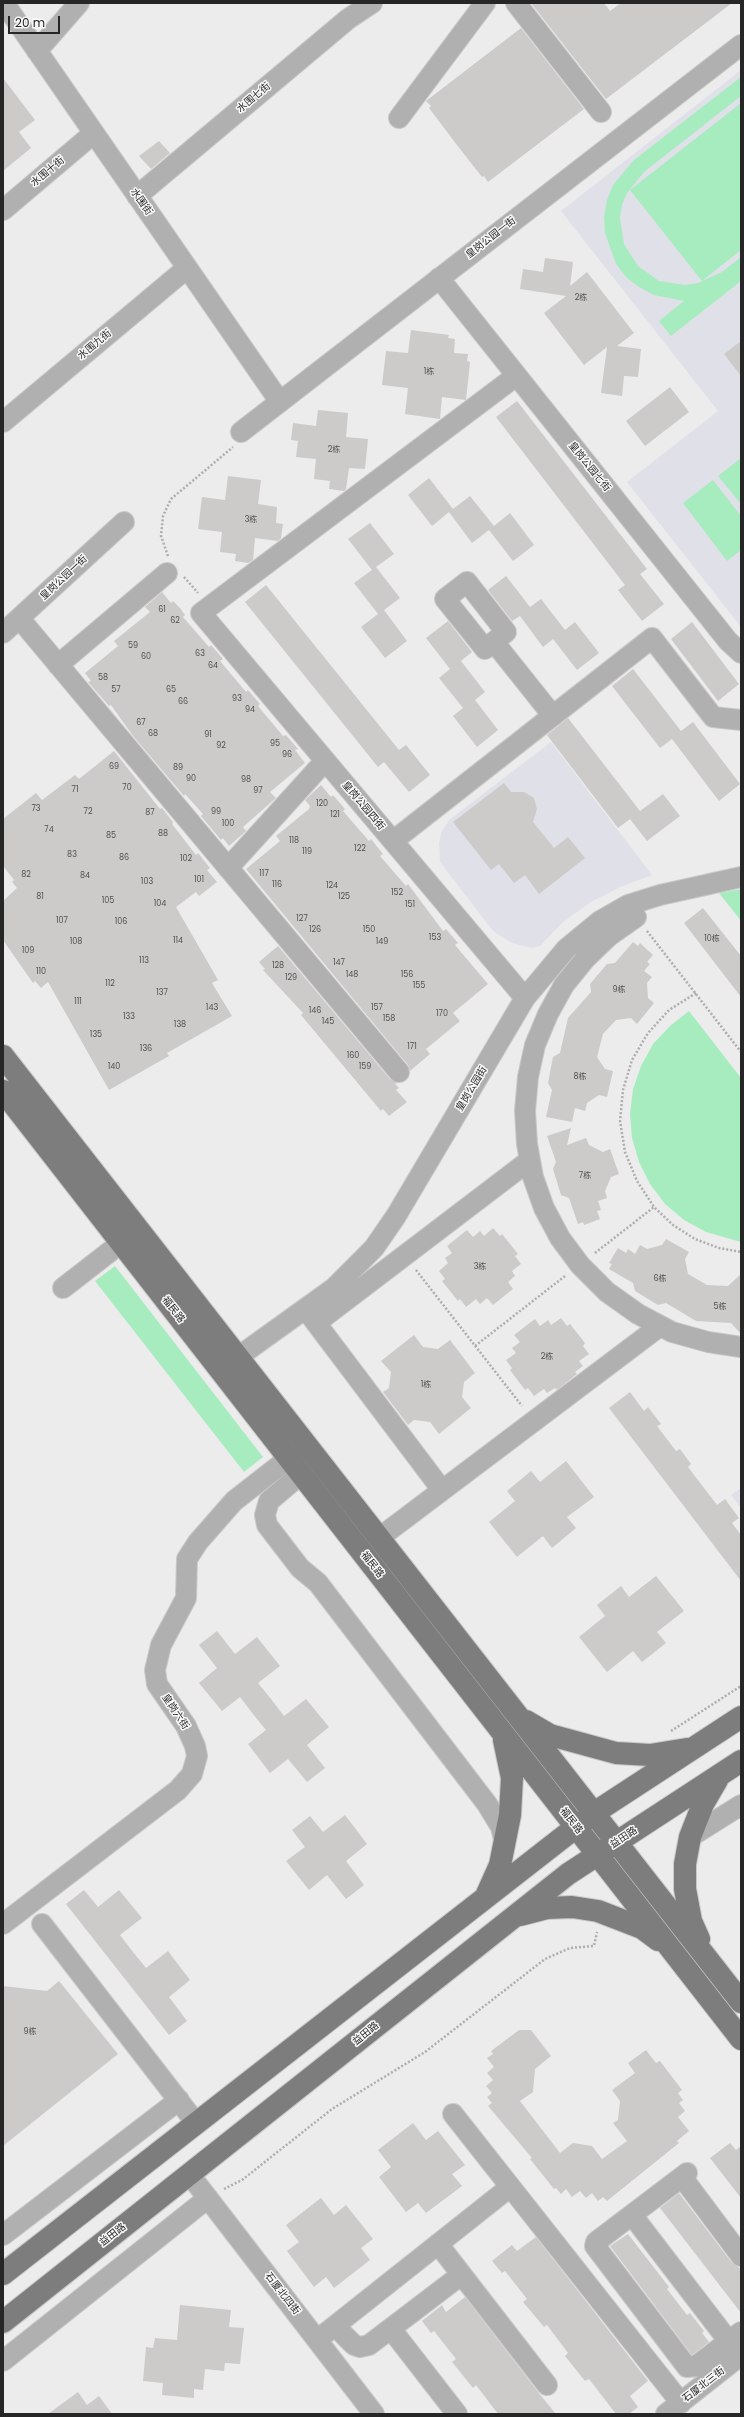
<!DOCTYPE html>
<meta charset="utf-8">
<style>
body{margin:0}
#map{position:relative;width:744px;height:2417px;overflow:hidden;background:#ececed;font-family:Poppins,sans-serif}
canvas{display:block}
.frame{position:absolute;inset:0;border:4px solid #262626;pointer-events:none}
.scale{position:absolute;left:8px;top:16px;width:52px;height:18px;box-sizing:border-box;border:2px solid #262626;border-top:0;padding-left:5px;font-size:12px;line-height:14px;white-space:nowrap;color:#262626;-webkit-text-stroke:3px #f9f9fa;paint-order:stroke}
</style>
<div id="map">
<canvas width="744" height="2417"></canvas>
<div class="frame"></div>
<div class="scale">20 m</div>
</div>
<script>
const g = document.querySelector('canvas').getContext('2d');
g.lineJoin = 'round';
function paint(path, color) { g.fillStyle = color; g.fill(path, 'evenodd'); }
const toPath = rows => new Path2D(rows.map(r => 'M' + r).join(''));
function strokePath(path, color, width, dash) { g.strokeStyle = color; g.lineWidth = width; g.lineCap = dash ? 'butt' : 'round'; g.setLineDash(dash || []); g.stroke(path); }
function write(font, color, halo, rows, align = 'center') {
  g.font = font + ' Poppins,"Noto Sans SC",sans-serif'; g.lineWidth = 3; g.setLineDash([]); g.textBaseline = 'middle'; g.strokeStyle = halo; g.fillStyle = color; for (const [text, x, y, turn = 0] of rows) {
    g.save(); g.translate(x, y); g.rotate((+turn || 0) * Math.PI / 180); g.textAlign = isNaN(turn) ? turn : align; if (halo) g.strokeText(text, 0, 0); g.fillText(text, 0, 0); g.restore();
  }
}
paint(toPath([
 [741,70,741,627,627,482,718,411,561,211],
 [551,742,652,875,620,887,591,902,563,922,540,946,532,948,512,943,493,931,440,862,439,844,441,833,449,820],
 [741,1488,741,1508,731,1495]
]), '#e0e0e9');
paint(toPath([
 [741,77,741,96,644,172,627,193,622,205,620,218,624,244,638,266,659,281,685,285,698,283,722,272,741,257,741,281,671,336,659,321,684,301,654,295,639,287,626,277,616,264,605,233,604,217,607,200,613,185,634,160],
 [741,103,741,250,702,281,630,190],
 [741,458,741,504,718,476],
 [713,480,741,516,741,550,727,561,683,503],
 [741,889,741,921,719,893],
 [689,1011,741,1078,741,1242,706,1232,684,1220,665,1204,650,1184,639,1162,632,1138,630,1114,633,1089,641,1066,653,1044,670,1026],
 [115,1266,263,1457,244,1472,95,1281]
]), '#a7ecbf');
paint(toPath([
 [531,3,604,3,610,11,621,3,732,3,606,99],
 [521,28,584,109,488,182,484,176,482,177,460,149,429,108,431,106,426,101],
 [3,78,35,120,19,132,31,148,3,171],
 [159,141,170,153,151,169,139,156],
 [545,258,573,262,570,286,587,272,634,333,617,346,641,349,638,377,624,376,622,396,601,393,607,347,584,365,544,313,566,296,520,289,523,269,543,272],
 [411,330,449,335,448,338,455,339,454,353,468,354,467,361,470,362,466,400,442,397,440,419,405,414,408,388,382,385,386,351,408,353],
 [741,341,741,376,724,354],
 [670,387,689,412,645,446,626,421],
 [517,401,647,569,640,574,664,604,642,621,618,590,625,585,496,417],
 [318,410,348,413,346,437,368,439,365,469,349,468,346,489,344,491,329,489,330,481,314,479,316,459,296,457,298,441,291,440,293,423,316,426],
 [228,476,261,480,258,504,277,507,276,523,283,524,281,538,278,541,255,538,253,560,248,563,235,561,236,554,220,552,222,532,198,529,202,497,225,500],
 [429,478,453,509,470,496,494,526,510,513,534,545,513,561,489,530,472,543,449,512,432,526,408,495],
 [370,523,394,554,376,567,400,598,384,610,407,641,385,658,361,627,378,614,354,583,372,570,348,539],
 [506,576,530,607,541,599,565,630,575,622,599,653,577,670,553,639,543,647,520,616,512,621,488,590],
 [266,585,399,750,406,745,430,775,409,792,384,762,378,767,245,602],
 [162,592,171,603,173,601,180,608,185,615,183,617,209,647,211,645,223,659,220,661,246,692,248,690,260,704,258,706,283,736,286,735,298,749,295,750,305,763,270,792,276,798,243,827,246,831,229,846,223,838,221,840,201,816,203,814,185,794,184,796,133,736,111,705,109,706,88,682,91,681,85,673,118,646,114,641,150,612,145,607],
 [448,621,472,652,461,661,485,692,475,700,498,730,477,747,453,716,463,708,439,678,450,669,426,638],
 [692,622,739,684,718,701,671,639],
 [633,669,681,731,693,722,740,784,719,801,672,739,660,748,612,686],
 [568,718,640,811,663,794,680,816,647,841,630,819,618,828,547,735],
 [114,751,160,809,162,808,173,822,172,824,196,855,198,853,210,868,207,870,217,882,199,896,196,892,176,907,218,980,212,983,232,1016,167,1053,169,1056,109,1090,48,982,41,988,35,981,33,983,3,940,3,901,17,888,12,882,14,880,3,866,3,819,36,793,42,800,75,775,79,779],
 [504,783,511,792,524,792,534,798,537,809,533,822,554,848,568,837,585,858,539,894,525,875,514,883,499,864,491,870,453,822],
 [321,785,331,797,333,795,345,809,343,811,369,841,371,839,383,854,380,856,406,886,408,884,443,931,446,929,458,943,455,945,488,984,453,1013,460,1021,426,1049,430,1054,410,1071,408,1065,246,869,280,841,276,836,309,809,310,806,305,800],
 [703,908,741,956,741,997,684,923],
 [633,942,638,946,640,943,653,955,647,962,650,964,644,971,652,977,647,983,648,998,654,1003,637,1024,631,1018,616,1020,603,1034,597,1057,605,1069,613,1071,607,1097,599,1095,587,1103,585,1111,575,1108,572,1122,546,1117,552,1090,548,1083,553,1057,560,1053,568,1018,591,992,590,984,607,964,615,963],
 [278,946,390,1079,397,1083,395,1084,399,1088,396,1090,407,1102,389,1116,383,1109,381,1111,301,1015,303,1013,263,970,265,969,259,962],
 [571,1128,567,1145,586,1138,589,1145,603,1152,610,1149,619,1174,611,1177,605,1191,607,1198,598,1201,601,1210,597,1211,600,1219,584,1225,583,1222,578,1224,569,1198,561,1195,553,1169,556,1162,547,1136],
 [493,1228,500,1236,502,1234,518,1254,515,1256,521,1264,512,1271,515,1276,508,1282,513,1289,493,1305,487,1298,480,1304,476,1299,466,1307,460,1299,458,1301,442,1281,445,1279,439,1271,448,1263,445,1258,452,1253,447,1246,467,1230,473,1237,480,1231,484,1236],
 [666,1239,689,1252,685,1259,688,1274,707,1285,728,1286,741,1274,741,1334,731,1323,696,1321,666,1303,658,1305,635,1291,633,1283,609,1269,612,1264,609,1263,618,1248,626,1253,628,1249,635,1254,640,1245,647,1249,662,1245],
 [561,1318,567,1326,570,1324,585,1343,583,1346,589,1354,579,1361,583,1366,575,1372,577,1374,557,1390,555,1388,547,1393,544,1389,534,1396,528,1388,525,1390,510,1370,512,1368,506,1360,516,1353,512,1348,520,1342,514,1335,535,1319,540,1326,548,1320,551,1325],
 [414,1335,423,1347,438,1349,450,1340,475,1373,464,1382,462,1397,471,1408,439,1434,430,1422,414,1420,408,1425,383,1392,389,1388,391,1372,381,1361],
 [630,1392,644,1411,648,1407,661,1424,657,1426,676,1451,680,1449,691,1464,688,1467,717,1505,725,1499,739,1518,732,1523,741,1535,741,1581,609,1408],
 [566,1461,594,1497,567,1517,576,1528,552,1548,543,1536,517,1557,489,1522,515,1501,507,1491,531,1471,540,1482],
 [656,1576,684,1611,657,1632,666,1643,642,1662,633,1651,607,1672,579,1637,605,1616,597,1605,621,1586,629,1597],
 [217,1631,235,1654,257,1637,280,1666,258,1683,271,1699,284,1716,306,1699,329,1727,307,1745,325,1768,307,1782,288,1759,270,1773,248,1744,266,1730,253,1714,240,1697,222,1711,199,1683,217,1668,199,1645],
 [345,1815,367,1844,346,1861,364,1885,346,1899,327,1875,309,1890,286,1861,305,1847,292,1830,310,1816,323,1832],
 [84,1890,98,1907,119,1890,142,1918,120,1935,133,1952,146,1968,168,1951,190,1980,169,1997,187,2021,169,2035,66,1904],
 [59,1981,118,2054,3,2146,3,1986,47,1991],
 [519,2030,531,2030,551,2056,535,2069,533,2092,520,2101,560,2153,573,2143,592,2146,602,2159,627,2141,613,2123,618,2120,620,2101,612,2090,635,2073,628,2063,646,2050,656,2063,660,2061,682,2090,678,2093,683,2100,679,2103,685,2111,678,2117,689,2131,677,2141,679,2143,607,2201,603,2197,598,2201,592,2193,586,2198,580,2191,572,2197,566,2189,561,2194,556,2188,554,2189,530,2159,532,2158,488,2106,492,2103,487,2097,492,2093,486,2086,493,2080,487,2073,494,2067,487,2058,493,2054,491,2051],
 [413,2123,426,2140,438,2131,465,2165,452,2174,462,2186,426,2213,418,2203,406,2212,379,2177,391,2167,378,2150],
 [730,2143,736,2150,741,2146,741,2198,710,2158],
 [679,2193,732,2263,741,2269,741,2313,660,2208],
 [321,2198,334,2215,346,2205,373,2239,361,2248,370,2260,334,2288,326,2277,314,2287,287,2251,299,2242,286,2225],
 [628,2234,669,2287,667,2289,687,2315,690,2313,704,2331,702,2333,709,2342,692,2355,610,2246],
 [536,2237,648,2381,630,2396,638,2407,629,2414,616,2414,589,2379,585,2381,565,2356,568,2353,547,2325,544,2327,523,2302,527,2299,505,2271,502,2273,492,2261,512,2245,517,2251],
 [465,2297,538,2392,556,2414,498,2414,476,2385,473,2388,452,2362,456,2359,434,2331,431,2333,422,2321,442,2305,446,2312],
 [180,2305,231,2310,229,2327,244,2328,240,2364,225,2363,224,2371,205,2369,203,2390,194,2389,194,2398,162,2395,163,2383,143,2381,146,2347,153,2348,155,2338,177,2340],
 [78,2392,87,2405,99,2396,112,2414,48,2414]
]), '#cccbca');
const minor = toPath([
 [4,3,280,402],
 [516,3,601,112],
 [37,51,79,3],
 [399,118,485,3],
 [137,196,348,19,372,3],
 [3,210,94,133],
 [439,278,728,641,741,653],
 [516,376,201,613,525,998],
 [3,422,187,268],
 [241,432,741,45],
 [467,582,506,632,485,649,445,599,467,582],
 [20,619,399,1072],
 [3,633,124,522],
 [494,642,553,716],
 [58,665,167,573],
 [393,841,652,638,713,717,741,720],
 [228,868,325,761],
 [636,917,609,936,585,959,564,985,548,1014,535,1045,528,1077,525,1111,527,1144,533,1177,544,1208,560,1238,580,1265,607,1292,638,1314,672,1332,708,1342,741,1347],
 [63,1288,121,1243],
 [307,1311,442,1490],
 [316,1323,530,1160],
 [238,1357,334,1288,374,1248,396,1216,525,998,566,949,600,921,628,905,660,895,741,877],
 [301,1474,269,1501,265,1515,267,1525,300,1568,318,1583,487,1804,501,1827,505,1844],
 [379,1538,660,1326],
 [690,1837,741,1805],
 [3,1924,178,1790,192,1774,197,1756,195,1746,186,1726,157,1684,155,1670,161,1645,186,1598,187,1559,198,1542,234,1501,289,1458],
 [42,1924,196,2123],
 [453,2114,681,2403],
 [687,2173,596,2242,595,2246,687,2367,696,2366,741,2332],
 [190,2175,374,2414],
 [682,2177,741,2256],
 [632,2215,740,2356],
 [3,2235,179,2100],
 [438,2244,547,2385],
 [335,2326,354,2345,360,2347,369,2345,461,2275],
 [391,2329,457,2414],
 [317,2340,510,2187],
 [3,2361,208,2198],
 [666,2414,741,2355]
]);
const major = toPath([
 [3,1056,741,2002],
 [3,1091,741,2039],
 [526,1721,550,1735,616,1753,650,1755,687,1749],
 [487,1894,500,1865,510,1815,512,1778,504,1740],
 [520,1915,547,1908,572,1907,598,1911,642,1928,658,1940],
 [699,1939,691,1921,685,1889,685,1864,690,1837,703,1804,717,1780],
 [3,2274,594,1813,741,1717],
 [3,2322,568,1874,741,1761]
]);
strokePath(minor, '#c8c8c9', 22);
strokePath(major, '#c8c8c9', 24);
strokePath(toPath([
 [168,556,161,536,163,516,171,499,233,447],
 [184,577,198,593],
 [647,931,741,1052],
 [696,993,669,1010,648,1033,632,1060,623,1090,620,1121,625,1152,637,1181,654,1207,673,1225,695,1239,719,1248,741,1252],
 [595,1253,654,1207],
 [416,1270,522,1406],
 [475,1346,565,1276],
 [671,1731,741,1686],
 [224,2189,242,2180,332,2109,425,2052,545,1959,570,1948,594,1946,597,1932]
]), '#adadae', 2.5, [2, 2]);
strokePath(minor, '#b0b0b0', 20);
strokePath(major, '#7e7d7e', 22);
write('8px', '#504f4f', null, [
 ["2栋",581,298],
 ["1栋",429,372],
 ["2栋",334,450],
 ["3栋",251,520],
 ["61",162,610],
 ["62",175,621],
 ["59",133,646],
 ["63",200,654],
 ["60",146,657],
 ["64",213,666],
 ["58",103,678],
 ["57",116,690],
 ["65",171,690],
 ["93",237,699],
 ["66",183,702],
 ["94",250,710],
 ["67",141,723],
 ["68",153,734],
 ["91",208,735],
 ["95",275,744],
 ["92",221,746],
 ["96",287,755],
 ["69",114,767],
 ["89",178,768],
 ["90",191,779],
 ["98",246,780],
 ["70",127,788],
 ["71",75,790],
 ["97",258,791],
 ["120",322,804],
 ["73",36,809],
 ["72",88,812],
 ["99",216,812],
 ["87",150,813],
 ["121",335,815],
 ["100",228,824],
 ["74",49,830],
 ["88",163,834],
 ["85",111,836],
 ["118",294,841],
 ["122",360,849],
 ["119",307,852],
 ["83",72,855],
 ["86",124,858],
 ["102",186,859],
 ["117",264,874],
 ["82",26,875],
 ["84",85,876],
 ["101",199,880],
 ["103",147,882],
 ["116",277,885],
 ["124",332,886],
 ["152",397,893],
 ["81",40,897],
 ["125",344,897],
 ["105",108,901],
 ["104",160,904],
 ["151",410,905],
 ["127",302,919],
 ["107",62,921],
 ["106",121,922],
 ["126",315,930],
 ["150",369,930],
 ["153",435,938],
 ["10栋",712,939],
 ["114",178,941],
 ["108",76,942],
 ["149",382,942],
 ["109",28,951],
 ["113",144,961],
 ["147",339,963],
 ["128",278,966],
 ["110",41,972],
 ["148",352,975],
 ["156",407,975],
 ["129",291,978],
 ["112",110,984],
 ["155",419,986],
 ["9栋",619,990],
 ["137",162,993],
 ["111",78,1002],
 ["143",212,1008],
 ["157",377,1008],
 ["146",315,1011],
 ["170",442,1014],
 ["133",129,1017],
 ["158",389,1019],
 ["145",328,1022],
 ["138",180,1025],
 ["135",96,1035],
 ["171",412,1047],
 ["136",146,1049],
 ["160",353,1056],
 ["140",114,1067],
 ["159",365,1067],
 ["8栋",580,1077],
 ["7栋",585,1176],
 ["3栋",480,1267],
 ["6栋",660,1279],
 ["5栋",720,1307],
 ["2栋",547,1357],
 ["1栋",426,1385],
 ["9栋",30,2032]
]);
write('10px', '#262626', '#f9f9fa', [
 ["水围七街",254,98,-40],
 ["水围十街",48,172,-40],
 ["水围街",141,202,55],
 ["皇岗公园一街",491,238,-38],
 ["水围九街",95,345,-40],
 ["皇岗公园七街",589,467,51],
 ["皇岗公园一街",64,578,-43],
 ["皇岗公园四街",363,806,50],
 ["皇岗公园街",472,1089,-59],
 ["福民路",173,1310,52],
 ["福民路",372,1565,52],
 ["皇岗六街",175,1712,56],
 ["福民路",571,1821,52],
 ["益田路",624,1838,-33],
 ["益田路",366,2034,-39],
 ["益田路",113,2235,-38],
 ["石厦北四街",282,2294,52],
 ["石厦北三街",704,2385,-38]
]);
</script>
